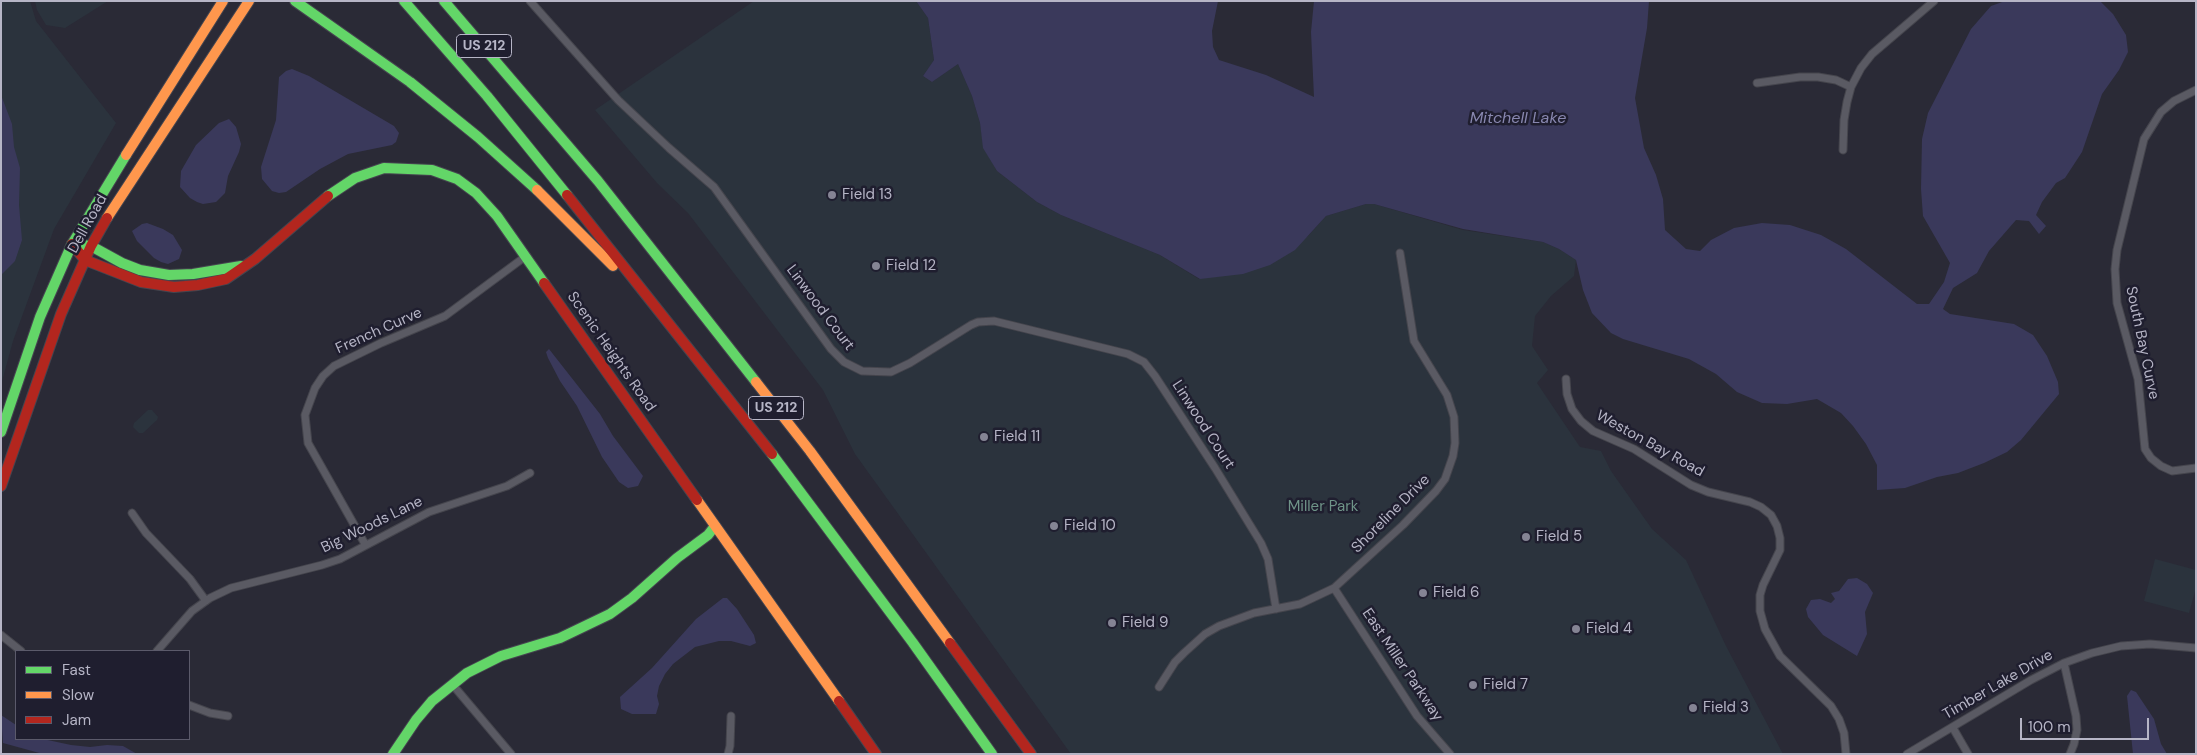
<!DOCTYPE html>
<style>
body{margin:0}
#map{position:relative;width:2197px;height:755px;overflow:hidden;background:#2a2a36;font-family:"DM Sans",sans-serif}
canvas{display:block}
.frame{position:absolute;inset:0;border:2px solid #b6b5c6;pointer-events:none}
.legend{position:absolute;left:15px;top:650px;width:175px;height:90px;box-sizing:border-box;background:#1f1e2f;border:1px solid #5b5a6b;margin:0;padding:6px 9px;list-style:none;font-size:15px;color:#b6b5c6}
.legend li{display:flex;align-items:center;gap:10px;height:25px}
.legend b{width:25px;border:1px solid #5b5a6b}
.scale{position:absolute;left:2020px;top:718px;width:129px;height:22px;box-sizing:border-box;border:2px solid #b6b5c6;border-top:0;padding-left:6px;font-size:15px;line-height:18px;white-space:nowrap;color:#b6b5c6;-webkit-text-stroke:4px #1f1e2f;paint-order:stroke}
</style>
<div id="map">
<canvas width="2197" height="755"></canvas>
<div class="frame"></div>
<ul class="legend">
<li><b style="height:6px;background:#63d668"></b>Fast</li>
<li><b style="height:6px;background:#ff974d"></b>Slow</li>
<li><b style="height:6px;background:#b3261e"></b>Jam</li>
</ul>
<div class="scale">100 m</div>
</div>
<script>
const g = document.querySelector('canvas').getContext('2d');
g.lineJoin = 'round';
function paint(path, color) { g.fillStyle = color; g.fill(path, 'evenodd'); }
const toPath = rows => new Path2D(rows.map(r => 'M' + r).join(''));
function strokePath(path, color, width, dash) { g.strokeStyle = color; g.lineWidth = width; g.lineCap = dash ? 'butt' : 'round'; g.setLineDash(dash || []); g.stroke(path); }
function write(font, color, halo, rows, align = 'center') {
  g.font = font + ' "DM Sans",sans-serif'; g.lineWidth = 5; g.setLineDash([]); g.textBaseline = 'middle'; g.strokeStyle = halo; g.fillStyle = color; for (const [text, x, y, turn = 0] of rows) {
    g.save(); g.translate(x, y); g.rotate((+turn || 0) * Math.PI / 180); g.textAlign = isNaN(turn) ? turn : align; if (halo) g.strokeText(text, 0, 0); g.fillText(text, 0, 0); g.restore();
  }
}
paint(toPath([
 [1,1,30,1,36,21,116,123,54,229,13,341,1,385],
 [35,1,108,1,65,28,46,25,37,10],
 [754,1,916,1,928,18,934,60,923,76,932,82,958,64,972,96,980,123,984,148,997,171,1037,202,1061,215,1160,255,1199,279,1308,236,1326,216,1366,204,1374,204,1463,230,1543,242,1559,249,1576,260,1574,276,1551,296,1535,316,1532,346,1548,370,1537,383,1580,447,1601,451,1611,471,1652,529,1686,560,1726,646,1783,754,1071,754,855,454,823,390,688,213,657,183,595,110],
 [148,410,152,410,158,417,157,420,143,433,139,433,133,427,134,423],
 [2155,559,2196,570,2196,588,2189,613,2144,601]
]), '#2b333d');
paint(toPath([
 [916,1,1218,1,1212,31,1213,47,1219,60,1266,75,1314,97,1311,32,1314,1,1649,1,1647,28,1635,98,1644,148,1656,175,1663,199,1665,230,1686,249,1700,251,1711,240,1734,228,1762,223,1790,225,1821,235,1846,249,1917,304,1929,304,1944,282,1950,263,1923,216,1921,189,1922,139,1928,113,1971,29,1991,6,2005,1,2100,1,2113,14,2126,35,2128,52,2119,70,2102,94,2082,152,2065,178,2056,183,2042,202,2036,215,2046,226,2039,234,2029,221,2016,220,1989,251,1977,273,1953,288,1943,309,1950,314,2014,324,2033,335,2047,356,2058,382,2059,394,2021,440,2007,452,1984,463,1958,473,1937,477,1905,488,1877,490,1877,465,1866,444,1853,426,1841,413,1817,399,1787,404,1762,403,1737,392,1716,374,1689,359,1623,339,1611,333,1592,313,1583,290,1576,260,1559,249,1543,242,1463,229,1374,204,1366,204,1326,216,1295,250,1270,265,1243,274,1200,279,1160,255,1061,215,1037,202,997,171,983,148,980,123,972,96,958,64,932,82,923,76,934,60,928,18],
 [292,69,309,76,394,126,399,133,396,142,392,145,348,154,320,169,286,192,279,193,272,191,262,179,261,167,276,120,279,77,286,71],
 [1,95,12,124,14,147,20,168,19,205,22,240,15,261,1,275],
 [229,119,236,127,241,144,239,152,228,176,225,193,216,202,203,204,197,202,190,198,180,187,181,171,196,145,219,123],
 [147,223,163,229,173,235,182,250,179,259,168,264,161,262,154,258,137,241,132,231,142,224],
 [549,349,600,414,613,436,643,476,638,486,628,488,619,482,602,457,577,406,560,381,548,358,546,352],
 [1857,578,1867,584,1873,593,1865,612,1867,634,1857,656,1823,635,1808,617,1806,609,1811,600,1820,599,1831,603,1835,599,1831,593,1839,591,1848,579],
 [723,598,727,598,737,609,754,635,756,643,750,646,731,641,719,641,695,647,673,664,665,674,659,686,657,696,659,704,656,714,632,714,621,709,620,697,652,668,696,619],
 [2131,690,2136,692,2154,719,2161,744,2167,754,2133,754,2127,696],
 [1,715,16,725,16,739,43,739,71,745,90,747,107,745,123,746,137,754,43,754,3,743]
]), '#3a395b');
const street = toPath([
 [530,1,618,100,669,148,714,187,831,349,844,362,862,371,891,372,910,363,971,325,978,322,994,321,1128,354,1144,362,1155,376,1215,468,1261,543,1268,559,1276,609],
 [1757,83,1800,77,1818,77,1836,80,1851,87],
 [2196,90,2174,101,2161,112,2144,139,2117,250,2115,269,2117,303,2138,379,2145,449,2151,458,2161,466,2172,471,2196,468],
 [1843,150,1844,120,1847,102,1851,87,1861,68,1872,54,1934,1],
 [1566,379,1567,394,1572,409,1581,421,1593,431,1634,449,1691,485,1708,492,1750,502,1761,507,1771,515,1777,526,1780,538,1780,550,1763,585,1760,595,1760,611,1765,629,1780,656,1831,706,1839,719,1844,733,1846,754],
 [132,513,146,533,190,579,206,601],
 [365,544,308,443,305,415,315,388,323,376,334,366,381,343,445,316,526,256],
 [1334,588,1417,716,1450,754],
 [1,635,21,651],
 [157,651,192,611,210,598,231,588,322,565,340,559,429,512,507,486,530,473],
 [2064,663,2076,716,2077,730,2074,744,2070,754],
 [452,684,511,754],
 [1159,687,1175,662,1184,653,1205,634,1219,626,1254,613,1300,604,1334,588,1403,525,1436,491,1445,479,1453,456,1455,443,1454,417,1447,395,1414,341,1400,253],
 [189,705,210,713,228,716],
 [1953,728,1968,754],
 [728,754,730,746,731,716],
 [1907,754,2031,680,2064,663,2092,653,2121,646,2150,644,2196,648]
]);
const fast = toPath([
 [295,1,410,82,478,137,537,190],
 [404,1,487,96,567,195],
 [444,1,598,181,756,382],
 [328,196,355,178,384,168,432,170,457,179,476,193,497,216,544,283],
 [72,244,91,246,122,263,140,270,169,275,193,274,241,266],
 [1,432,40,317,72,244,126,155],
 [772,454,913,643,992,754],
 [393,754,416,720,432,701,467,673,501,656,560,638,610,614,632,598,677,558,708,535,715,526]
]);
const slow = toPath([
 [126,155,223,1],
 [537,190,613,266],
 [107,218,249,1],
 [756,382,810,451,950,643],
 [697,500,839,701]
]);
const jam = toPath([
 [567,195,772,454],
 [72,244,85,260,141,282,174,287,198,285,226,279,255,259,328,196],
 [544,283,697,500],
 [1,486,61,314,91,246,107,218],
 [950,643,1031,754],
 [839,701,876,754]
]);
strokePath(street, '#45454d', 9);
strokePath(fast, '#45454f', 12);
strokePath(slow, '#45454f', 12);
strokePath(jam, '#45454f', 12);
strokePath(street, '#5a5a63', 7);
strokePath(fast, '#63d668', 10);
strokePath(slow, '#ff974d', 10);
strokePath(jam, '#b3261e', 10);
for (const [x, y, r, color] of [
 [832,195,5,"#858494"],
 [876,266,5,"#858494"],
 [984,437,5,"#858494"],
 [1054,526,5,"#858494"],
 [1526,537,5,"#858494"],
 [1423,593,5,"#858494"],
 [1112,623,5,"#858494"],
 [1576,629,5,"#858494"],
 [1473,685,5,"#858494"],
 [1693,708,5,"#858494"]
]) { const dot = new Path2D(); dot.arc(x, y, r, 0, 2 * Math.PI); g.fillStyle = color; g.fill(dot); strokePath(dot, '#1f1e2f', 2); }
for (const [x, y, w] of [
 [484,46,55],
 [776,408,55]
]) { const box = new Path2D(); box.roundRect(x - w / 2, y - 11.5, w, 23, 4); g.fillStyle = '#1f1e2f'; g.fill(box); strokePath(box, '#b6b5c6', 1); }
write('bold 14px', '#b6b5c6', null, [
 ["US 212",484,46],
 ["US 212",776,408]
]);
write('15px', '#b6b5c6', '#1f1e2f', [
 ["Field 13",842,195],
 ["Field 12",886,266],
 ["Field 11",994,437],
 ["Field 10",1064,526],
 ["Field 5",1536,537],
 ["Field 6",1433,593],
 ["Field 9",1122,623],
 ["Field 4",1586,629],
 ["Field 7",1483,685],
 ["Field 3",1703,708]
], 'left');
write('15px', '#b6b5c6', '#1f1e2f', [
 ["Dell Road",88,224,-61],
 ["Linwood Court",820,308,53],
 ["French Curve",379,331,-24],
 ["South Bay Curve",2142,343,78],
 ["Scenic Heights Road",611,352,55],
 ["Linwood Court",1203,425,57],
 ["Weston Bay Road",1650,444,29],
 ["Shoreline Drive",1391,514,-45],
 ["Big Woods Lane",372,525,-26],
 ["East Miller Parkway",1402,665,56],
 ["Timber Lake Drive",1998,685,-30]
]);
write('15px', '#6f9488', '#1f1e2f', [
 ["Miller Park",1323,507]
]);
write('italic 16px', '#8887af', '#1f1e2f', [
 ["Mitchell Lake",1518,119]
]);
</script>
